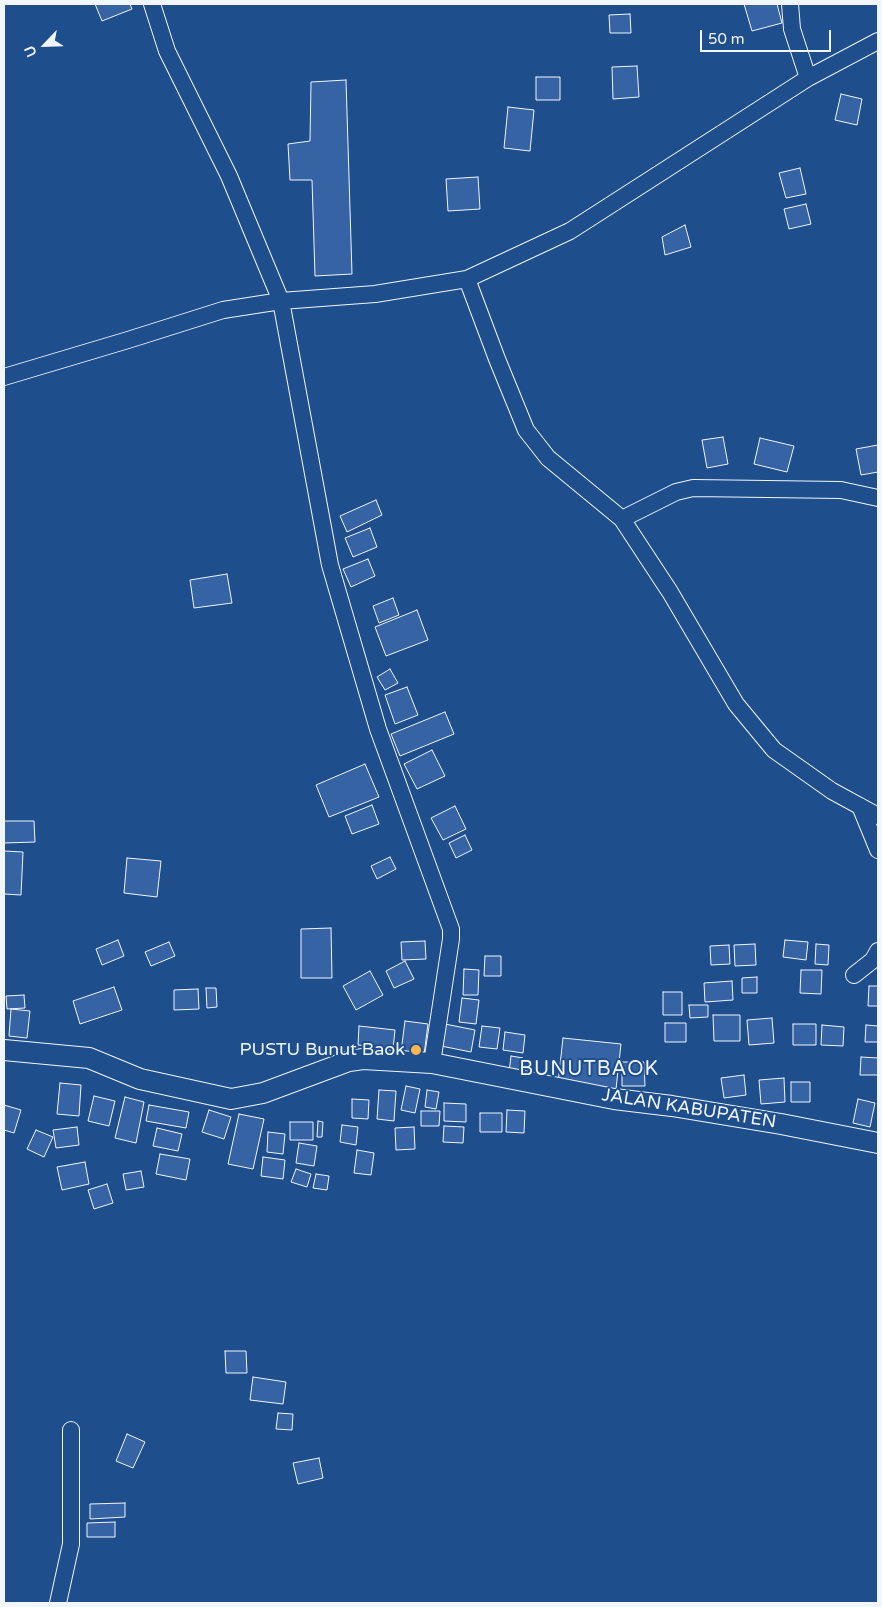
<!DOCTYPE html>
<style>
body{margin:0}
#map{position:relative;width:882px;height:1607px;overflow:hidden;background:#1f4e8c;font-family:"Varela Round",sans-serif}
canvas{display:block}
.frame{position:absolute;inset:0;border:5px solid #f2f6ff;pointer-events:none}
.north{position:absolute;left:20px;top:20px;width:50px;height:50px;-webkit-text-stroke:4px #1f4e8c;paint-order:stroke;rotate:246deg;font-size:14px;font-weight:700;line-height:20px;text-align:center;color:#f2f6ff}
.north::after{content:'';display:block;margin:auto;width:18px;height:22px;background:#f2f6ff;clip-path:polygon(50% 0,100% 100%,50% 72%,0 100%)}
.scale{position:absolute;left:700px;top:30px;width:131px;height:22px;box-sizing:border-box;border:2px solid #f2f6ff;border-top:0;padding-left:6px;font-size:15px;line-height:18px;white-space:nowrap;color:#f2f6ff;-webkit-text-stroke:4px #1f4e8c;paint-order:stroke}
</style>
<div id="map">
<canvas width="882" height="1607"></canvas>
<div class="frame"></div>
<div class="north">U</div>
<div class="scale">50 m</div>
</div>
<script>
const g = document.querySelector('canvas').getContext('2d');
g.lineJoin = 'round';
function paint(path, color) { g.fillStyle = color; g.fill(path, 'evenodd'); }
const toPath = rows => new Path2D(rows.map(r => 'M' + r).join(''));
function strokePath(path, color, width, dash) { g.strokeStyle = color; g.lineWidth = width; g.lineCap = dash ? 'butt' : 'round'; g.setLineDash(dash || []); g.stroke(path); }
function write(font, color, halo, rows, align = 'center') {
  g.font = font + ' "Varela Round",sans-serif'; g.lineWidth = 4; g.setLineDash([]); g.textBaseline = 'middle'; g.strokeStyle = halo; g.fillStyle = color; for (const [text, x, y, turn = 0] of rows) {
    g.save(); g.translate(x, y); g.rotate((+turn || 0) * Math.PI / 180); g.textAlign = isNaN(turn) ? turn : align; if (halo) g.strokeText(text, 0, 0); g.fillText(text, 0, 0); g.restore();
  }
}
const building = toPath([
 [95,4,130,4,132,9,102,21,95,4],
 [744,4,777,4,782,23,752,31,744,4],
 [630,14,631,33,610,33,609,15,630,14],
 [637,66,639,97,613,99,612,67,637,66],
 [536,77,560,77,560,100,536,100,536,77],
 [346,80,352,274,315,276,312,180,290,180,288,144,310,141,311,82,346,80],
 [841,94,862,99,857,125,835,120,841,94],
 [508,107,534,110,530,151,504,148,508,107],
 [800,168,806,194,786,198,779,173,800,168],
 [478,177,480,209,448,211,446,179,478,177],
 [806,204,811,224,789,229,784,209,806,204],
 [685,225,691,247,665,255,662,237,685,225],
 [723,437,728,464,707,468,702,440,723,437],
 [760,438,794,446,787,472,754,464,760,438],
 [878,445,878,472,861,475,856,449,878,445],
 [376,500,382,515,347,532,340,516,376,500],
 [370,528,377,547,353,557,345,538,370,528],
 [368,559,375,576,351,587,343,569,368,559],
 [227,574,232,603,194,608,190,580,227,574],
 [393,598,399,615,379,623,373,606,393,598],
 [417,610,428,640,386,656,375,627,417,610],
 [390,669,398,683,385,690,377,677,390,669],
 [407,687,418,715,395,724,385,695,407,687],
 [445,712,454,734,400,756,391,734,445,712],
 [432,750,445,776,417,789,404,764,432,750],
 [365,764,379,797,329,817,316,785,365,764],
 [372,805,379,824,352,834,345,816,372,805],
 [455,806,466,829,443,840,431,818,455,806],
 [4,821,34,821,35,842,4,843,4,821],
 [465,835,472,850,456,858,449,843,465,835],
 [4,851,23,852,21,895,4,894,4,851],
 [390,857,396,869,377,879,371,866,390,857],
 [127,858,161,861,157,897,124,893,127,858],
 [331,928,332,978,301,978,301,929,331,928],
 [118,940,124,956,102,965,96,949,118,940],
 [785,940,808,942,806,960,783,957,785,940],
 [425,941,426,959,402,960,401,942,425,941],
 [169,942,175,956,151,966,145,952,169,942],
 [755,944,756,965,735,966,734,945,755,944],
 [816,944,829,945,828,965,815,964,816,944],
 [729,945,730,964,711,965,710,946,729,945],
 [485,956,501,956,501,976,484,976,485,956],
 [405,961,414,979,394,988,386,971,405,961],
 [464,969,479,970,478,995,463,995,464,969],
 [801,970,822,970,821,994,800,993,801,970],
 [370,971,383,995,356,1010,343,986,370,971],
 [757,977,757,993,742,993,742,978,757,977],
 [732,981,733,1000,705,1002,704,983,732,981],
 [869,986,878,986,878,1006,868,1006,869,986],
 [114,987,122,1010,80,1024,73,1001,114,987],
 [206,988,216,988,217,1007,207,1008,206,988],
 [198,989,199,1009,174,1010,174,990,198,989],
 [663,992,682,992,682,1015,663,1015,663,992],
 [24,995,25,1008,7,1009,6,996,24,995],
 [462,998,479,1000,476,1024,459,1022,462,998],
 [689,1005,708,1005,708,1017,690,1018,689,1005],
 [11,1009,30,1011,27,1038,9,1036,11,1009],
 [713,1015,740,1015,740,1041,714,1041,713,1015],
 [772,1018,774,1043,749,1045,747,1020,772,1018],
 [405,1021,428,1024,424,1055,401,1052,405,1021],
 [665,1023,686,1023,686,1042,665,1042,665,1023],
 [445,1024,475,1030,471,1052,441,1046,445,1024],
 [793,1024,816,1024,816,1045,793,1045,793,1024],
 [822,1025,844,1027,843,1046,821,1045,822,1025],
 [866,1025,878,1026,878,1042,865,1042,866,1025],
 [359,1026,395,1030,393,1049,358,1045,359,1026],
 [482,1026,500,1028,497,1049,479,1047,482,1026],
 [505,1032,525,1035,523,1053,503,1050,505,1032],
 [563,1038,621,1044,616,1089,558,1083,563,1038],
 [511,1056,523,1058,521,1075,509,1073,511,1056],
 [861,1057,878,1058,878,1075,860,1075,861,1057],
 [622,1062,644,1062,645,1086,622,1086,622,1062],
 [744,1075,746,1095,724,1098,721,1078,744,1075],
 [784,1078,785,1102,761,1104,759,1080,784,1078],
 [791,1082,810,1082,810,1102,791,1102,791,1082],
 [60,1083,81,1085,79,1116,57,1114,60,1083],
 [406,1086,420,1089,415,1113,401,1110,406,1086],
 [379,1090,396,1091,394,1121,377,1119,379,1090],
 [427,1090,439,1092,436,1109,425,1107,427,1090],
 [94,1096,115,1101,109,1126,88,1121,94,1096],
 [125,1097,144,1102,136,1143,115,1138,125,1097],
 [352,1099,369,1100,368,1119,352,1118,352,1099],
 [858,1099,875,1103,870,1127,853,1123,858,1099],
 [444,1103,466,1104,466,1122,444,1121,444,1103],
 [4,1105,21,1110,14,1133,4,1130,4,1105],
 [149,1105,189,1112,186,1128,146,1121,149,1105],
 [209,1110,231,1117,224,1139,202,1132,209,1110],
 [507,1110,525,1111,524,1133,506,1132,507,1110],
 [421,1111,440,1111,439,1126,421,1126,421,1111],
 [480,1113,502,1113,502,1132,480,1132,480,1113],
 [239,1114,264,1119,253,1169,228,1164,239,1114],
 [318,1121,323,1122,322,1137,317,1137,318,1121],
 [290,1122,313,1122,313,1140,290,1140,290,1122],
 [342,1125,358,1127,356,1145,340,1142,342,1125],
 [444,1126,464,1127,463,1143,443,1142,444,1126],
 [77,1127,79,1145,56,1148,53,1130,77,1127],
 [414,1127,415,1149,396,1150,395,1128,414,1127],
 [157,1128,182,1134,178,1151,153,1146,157,1128],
 [36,1130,53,1137,44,1157,27,1149,36,1130],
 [268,1132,285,1134,283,1154,267,1152,268,1132],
 [299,1143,317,1146,314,1166,296,1163,299,1143],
 [357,1150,374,1153,371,1175,354,1173,357,1150],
 [160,1154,190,1159,186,1180,156,1174,160,1154],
 [263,1157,285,1160,283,1179,261,1176,263,1157],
 [85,1162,89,1184,62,1190,57,1167,85,1162],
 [296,1169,311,1174,307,1187,291,1182,296,1169],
 [141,1171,144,1187,126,1190,123,1174,141,1171],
 [316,1174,329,1176,327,1190,313,1188,316,1174],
 [107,1184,113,1203,94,1209,88,1190,107,1184],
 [225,1351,246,1351,247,1373,226,1373,225,1351],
 [253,1377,286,1382,283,1404,250,1400,253,1377],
 [278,1413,293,1414,292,1430,276,1429,278,1413],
 [127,1434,145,1442,133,1468,116,1461,127,1434],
 [319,1458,323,1478,298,1484,293,1463,319,1458],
 [125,1503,125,1517,90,1519,90,1504,125,1503],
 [115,1522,115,1537,87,1537,87,1523,115,1522]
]);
paint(building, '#3563a3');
strokePath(building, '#f2f6ff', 1);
const minor = toPath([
 [152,4,167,51,229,176,281,301,330,565,378,729,451,929,451,939,432,1063],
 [790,4,792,29,808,78],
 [467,279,497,359,526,430,548,458,622,519,670,592,736,704,774,750,832,791,878,816],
 [4,377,128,340,223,310,281,301,375,294,467,279,570,231,808,78,878,41],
 [622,519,676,492,693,488,841,490,878,498],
 [860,806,878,850],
 [854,975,873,960,878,951],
 [58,1603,71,1544,71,1430]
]);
const tertiary = toPath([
 [4,1050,89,1058,140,1079,231,1099,263,1093,349,1061,363,1059,432,1063,614,1099,672,1106,781,1124,878,1143]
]);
strokePath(minor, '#f2f6ff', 18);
strokePath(tertiary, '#f2f6ff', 22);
strokePath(minor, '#1f4e8c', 16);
strokePath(tertiary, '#1f4e8c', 20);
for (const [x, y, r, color] of [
 [416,1050,6,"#ffb74d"]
]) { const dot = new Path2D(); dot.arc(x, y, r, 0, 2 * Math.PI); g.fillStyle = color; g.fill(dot); strokePath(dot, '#1f4e8c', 2); }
write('18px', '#f2f6ff', '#1f4e8c', [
 ["PUSTU Bunut Baok",405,1050]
], 'right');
write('18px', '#f2f6ff', '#1f4e8c', [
 ["JALAN KABUPATEN",689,1109,9]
]);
g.letterSpacing = '1px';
write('20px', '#f2f6ff', '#1f4e8c', [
 ["BUNUTBAOK",589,1070]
]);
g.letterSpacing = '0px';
</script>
